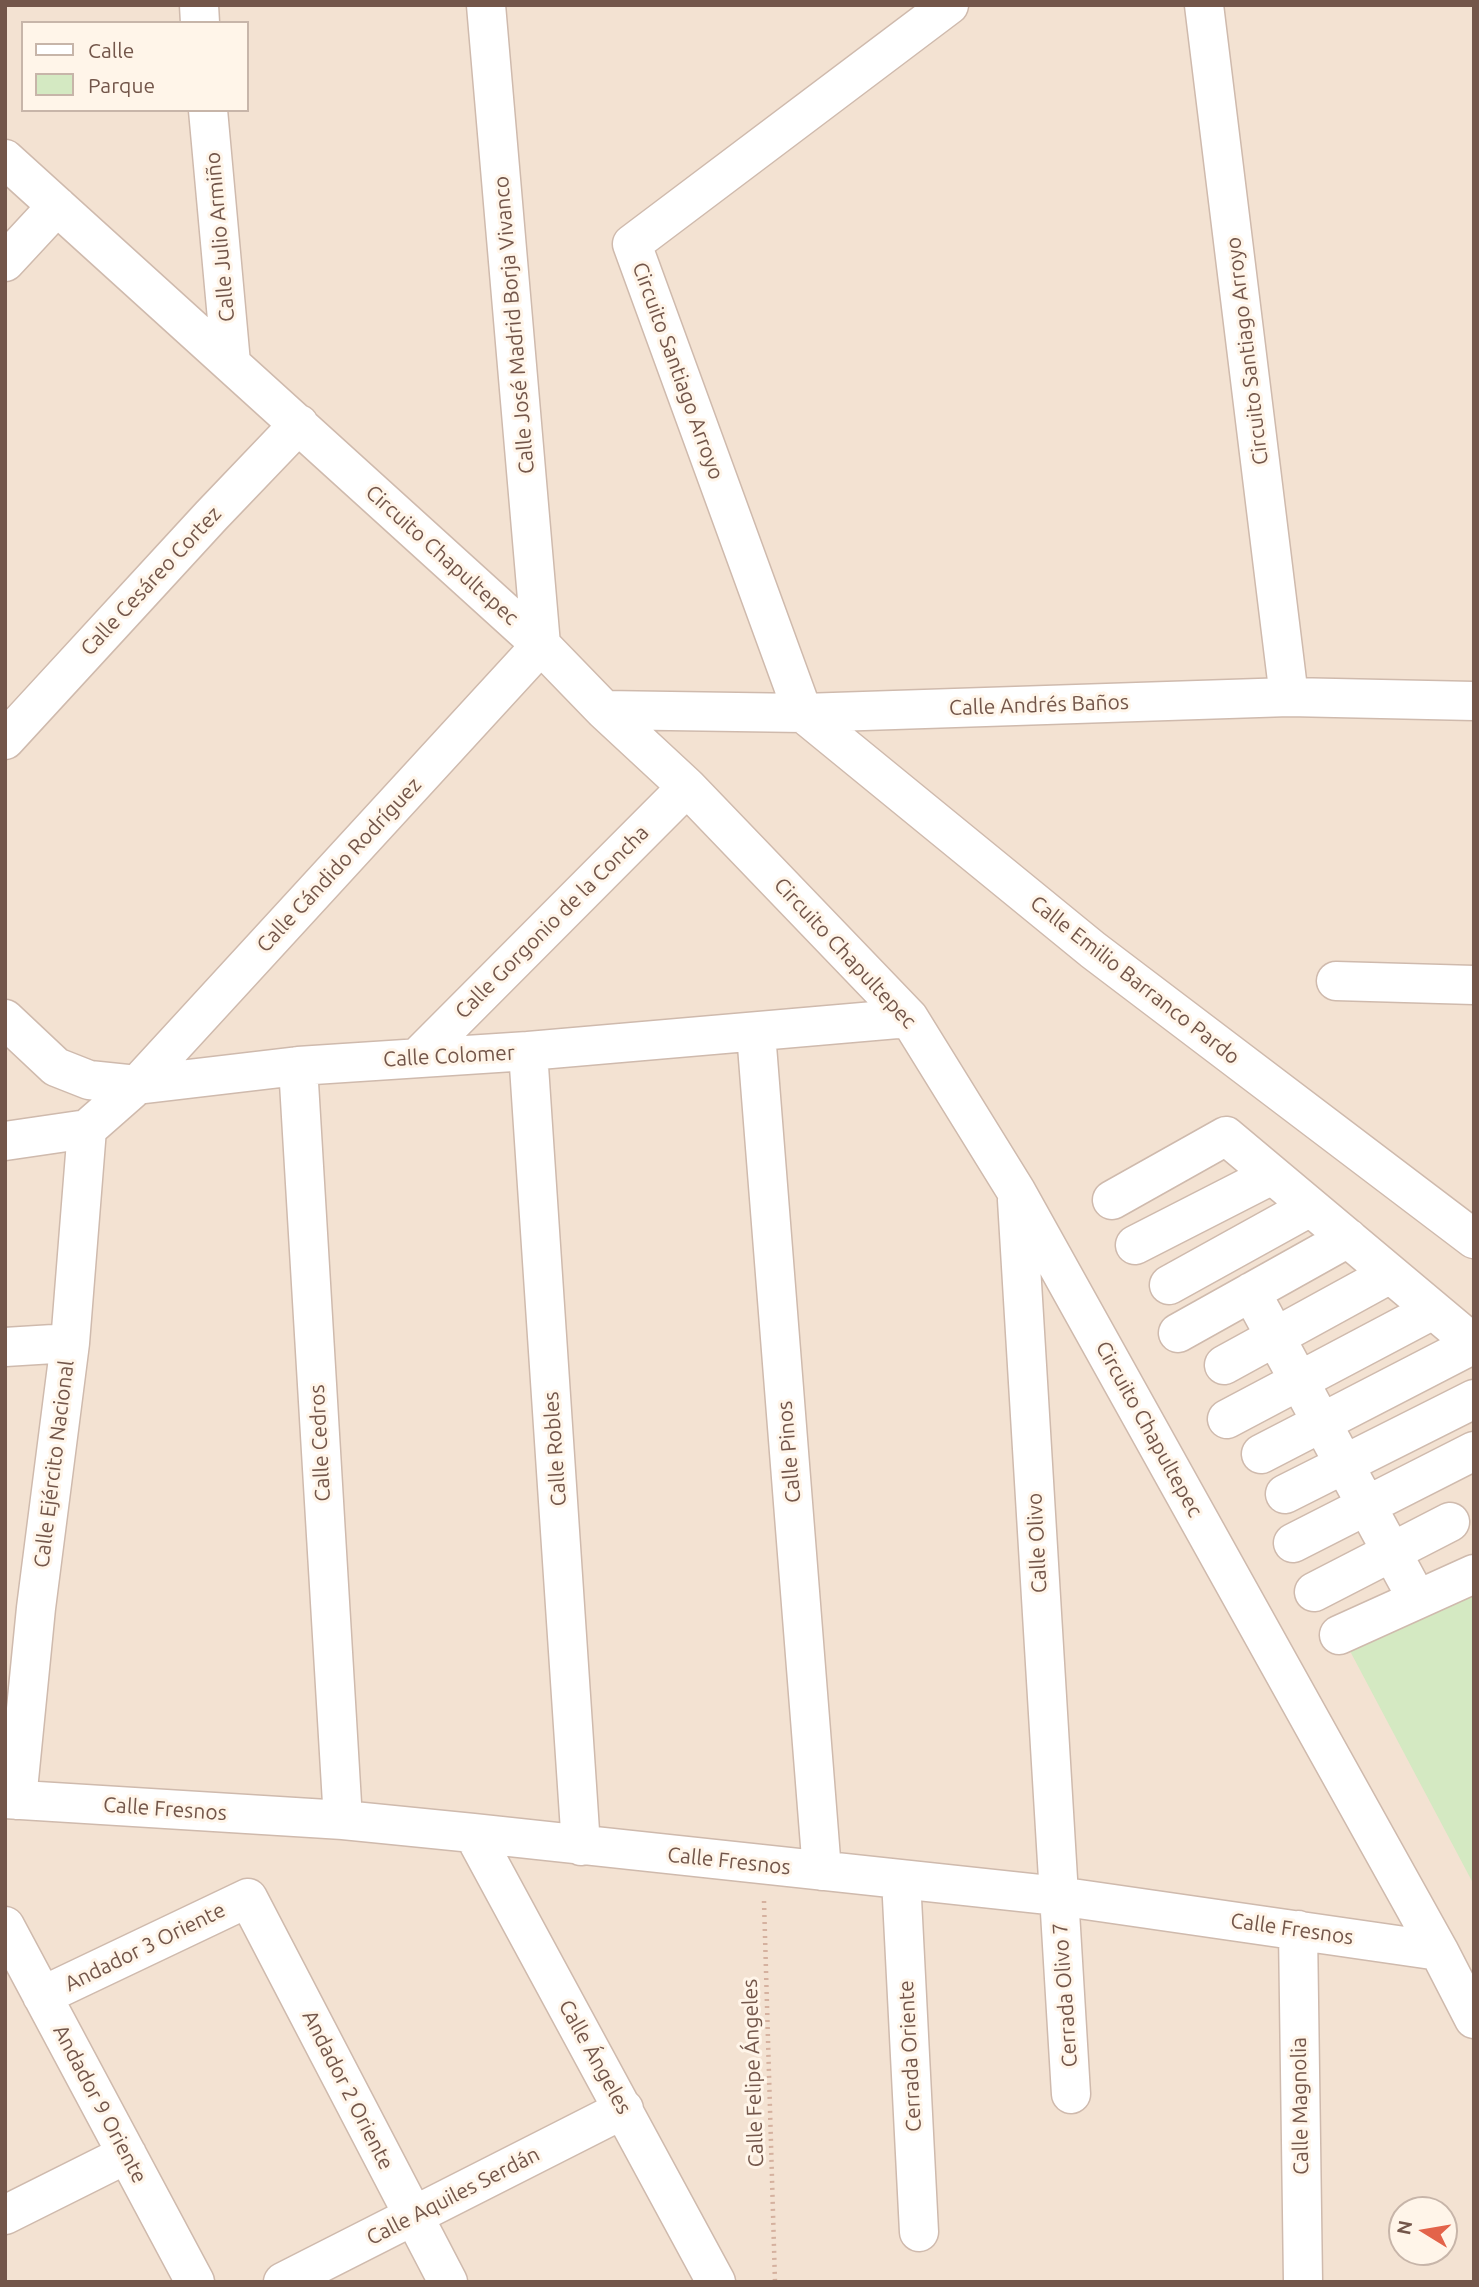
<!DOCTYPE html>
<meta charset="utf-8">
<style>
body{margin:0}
#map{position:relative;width:1479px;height:2287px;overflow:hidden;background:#fcf1e3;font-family:Ubuntu,sans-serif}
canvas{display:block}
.frame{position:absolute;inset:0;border:7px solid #73564a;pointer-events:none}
.legend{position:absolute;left:21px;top:21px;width:228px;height:91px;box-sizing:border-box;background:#fff5e9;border:2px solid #c7b5a9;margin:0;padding:9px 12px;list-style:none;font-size:21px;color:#73564a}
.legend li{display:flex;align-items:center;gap:14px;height:35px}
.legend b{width:35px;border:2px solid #c7b5a9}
.north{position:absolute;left:1388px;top:2196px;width:70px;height:70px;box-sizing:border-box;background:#fff5e9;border:2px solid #c7b5a9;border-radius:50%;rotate:281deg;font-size:19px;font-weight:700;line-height:28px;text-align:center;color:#73564a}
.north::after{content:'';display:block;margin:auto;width:24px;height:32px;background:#e3634a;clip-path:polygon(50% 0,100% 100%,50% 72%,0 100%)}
</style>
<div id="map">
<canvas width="1479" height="2287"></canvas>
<div class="frame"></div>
<ul class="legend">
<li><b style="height:9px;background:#fff"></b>Calle</li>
<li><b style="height:19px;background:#d4e9c2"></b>Parque</li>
</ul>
<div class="north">N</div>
</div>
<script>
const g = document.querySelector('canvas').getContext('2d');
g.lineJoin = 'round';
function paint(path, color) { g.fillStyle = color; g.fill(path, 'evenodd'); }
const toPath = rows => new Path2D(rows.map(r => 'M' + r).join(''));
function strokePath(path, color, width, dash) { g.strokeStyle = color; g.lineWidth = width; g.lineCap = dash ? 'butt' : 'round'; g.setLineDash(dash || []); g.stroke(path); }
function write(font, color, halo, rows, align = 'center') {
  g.font = font + ' Ubuntu,sans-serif'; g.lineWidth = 6; g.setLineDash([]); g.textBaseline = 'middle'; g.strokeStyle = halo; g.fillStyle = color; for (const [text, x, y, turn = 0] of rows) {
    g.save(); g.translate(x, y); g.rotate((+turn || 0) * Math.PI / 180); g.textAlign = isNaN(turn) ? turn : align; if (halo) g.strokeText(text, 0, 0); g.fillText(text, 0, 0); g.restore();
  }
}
paint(toPath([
 [5,5,1474,5,1474,2282,5,2282],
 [23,23,247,23,247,110,23,110],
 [1402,2210,1444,2210,1444,2252,1402,2252]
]), '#f3e2d2');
paint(toPath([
 [1474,1584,1474,1885,1342,1636]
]), '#d4e9c2');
const minor = toPath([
 [199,5,200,23],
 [949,5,632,244,803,713,1093,950,1474,1239],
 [1204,5,1289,697],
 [208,110,231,363],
 [5,159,541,645,604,710,687,787,909,1018,1016,1191,1439,1951,1474,2019],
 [5,262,57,206],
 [604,710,803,713,1289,697,1474,701],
 [5,740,211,516,299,424],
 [1336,981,1474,985],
 [5,1019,56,1067,89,1080,137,1085,541,645,486,5],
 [756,1033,822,1871],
 [528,1051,581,1846],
 [417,1058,687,787],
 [298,1066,343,1820],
 [5,1141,87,1129,137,1085,298,1066,528,1051,909,1018],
 [1017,1200,1071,2094],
 [1112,1200,1226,1136,1474,1344,1261,1454],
 [1135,1245,1272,1175],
 [1169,1285,1310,1207],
 [1251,1292,1417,1599],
 [1178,1333,1348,1238],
 [5,1347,70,1343],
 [1224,1365,1390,1274],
 [1227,1419,1433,1310],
 [1285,1494,1474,1399],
 [1293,1543,1474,1451],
 [1314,1592,1450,1522],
 [1339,1635,1474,1574],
 [5,1799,343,1820,473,1833,1058,1896,1439,1951],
 [17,1800,36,1608,70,1343,87,1129],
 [473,1833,716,2282],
 [901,1879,919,2232],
 [5,1926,195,2282],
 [1298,1930,1303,2282],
 [42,1996,248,1898,448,2282],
 [5,2215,127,2154],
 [283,2282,624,2109]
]);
strokePath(minor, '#cfbaad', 41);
strokePath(toPath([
 [764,1901,775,2282]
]), '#d5b19f', 4.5, [2, 5]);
strokePath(minor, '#fff', 38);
write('21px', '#73564a', '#fff5e9', [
 ["Calle Julio Armiño",220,237,-95],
 ["Calle José Madrid Borja Vivanco",514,325,-95],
 ["Circuito Santiago Arroyo",1247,351,-97],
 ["Circuito Santiago Arroyo",678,371,70],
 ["Circuito Chapultepec",442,555,42],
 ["Calle Cesáreo Cortez",151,581,-47],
 ["Calle Andrés Baños",1039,705,-2],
 ["Calle Cándido Rodríguez",339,865,-47],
 ["Calle Gorgonio de la Concha",552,922,-45],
 ["Circuito Chapultepec",845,953,47],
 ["Calle Emilio Barranco Pardo",1135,980,38],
 ["Calle Colomer",449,1056,-3],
 ["Circuito Chapultepec",1149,1429,61],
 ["Calle Cedros",320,1443,-93],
 ["Calle Robles",555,1449,-94],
 ["Calle Pinos",789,1452,-95],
 ["Calle Ejército Nacional",54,1464,-83],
 ["Calle Olivo",1037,1543,-93],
 ["Calle Fresnos",165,1809,4],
 ["Calle Fresnos",729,1861,6],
 ["Calle Fresnos",1292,1929,8],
 ["Andador 3 Oriente",145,1947,-26],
 ["Cerrada Olivo 7",1065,1995,-94],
 ["Cerrada Oriente",910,2056,-93],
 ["Calle Ángeles",595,2057,61],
 ["Calle Felipe Ángeles",753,2073,-92],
 ["Andador 2 Oriente",348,2090,63],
 ["Andador 9 Oriente",100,2104,62],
 ["Calle Magnolia",1300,2106,-91],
 ["Calle Aquiles Serdán",453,2196,-27]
]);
</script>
